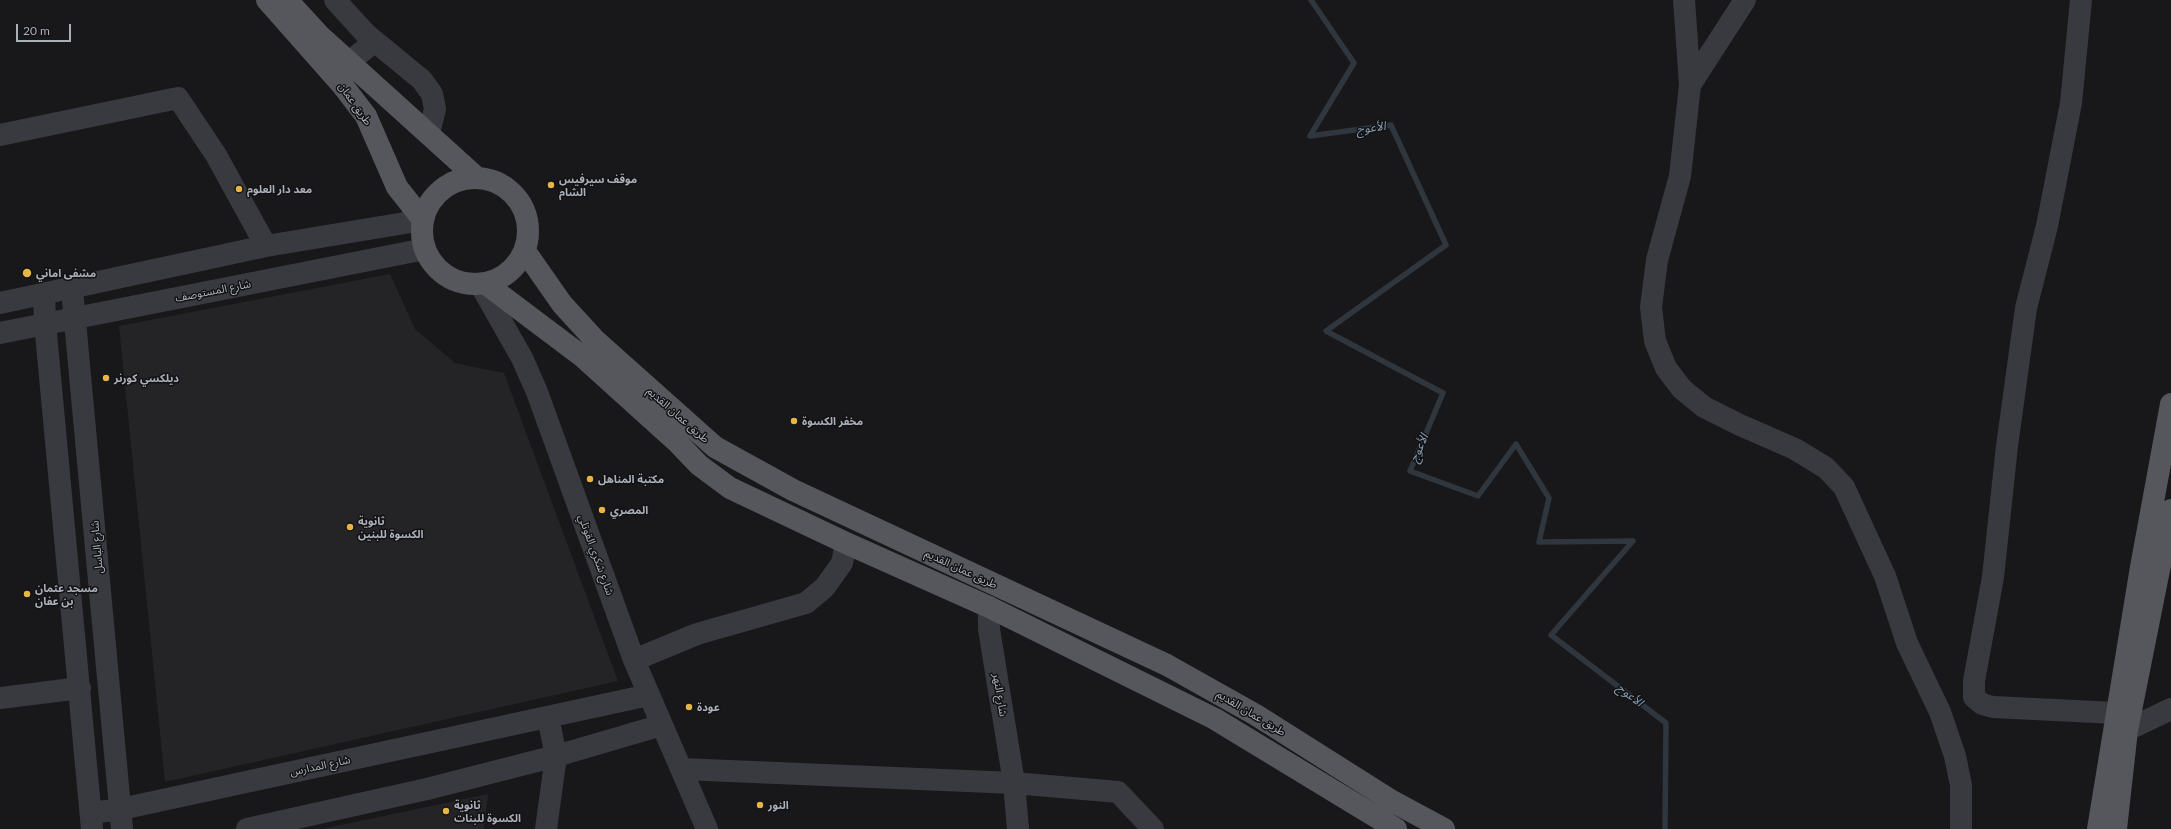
<!DOCTYPE html>
<meta charset="utf-8">
<style>
body{margin:0}
#map{position:relative;width:2171px;height:829px;overflow:hidden;background:#18181a;font-family:Lato,sans-serif}
canvas{display:block}
.scale{position:absolute;left:16px;top:24px;width:55px;height:18px;box-sizing:border-box;border:2px solid #abafb9;border-top:0;padding-left:5px;font-size:12px;line-height:14px;white-space:nowrap;color:#abafb9;-webkit-text-stroke:3px #131315;paint-order:stroke}
</style>
<div id="map">
<canvas width="2171" height="829"></canvas>
<div class="scale">20 m</div>
</div>
<script>
const g = document.querySelector('canvas').getContext('2d');
g.lineJoin = 'round';
function paint(path, color) { g.fillStyle = color; g.fill(path, 'evenodd'); }
const toPath = rows => new Path2D(rows.map(r => 'M' + r).join(''));
function strokePath(path, color, width, dash) { g.strokeStyle = color; g.lineWidth = width; g.lineCap = dash ? 'butt' : 'round'; g.setLineDash(dash || []); g.stroke(path); }
function write(font, color, halo, rows, align = 'center') {
  g.font = font + ' Lato,"Noto Sans Arabic",sans-serif'; g.lineWidth = 3; g.setLineDash([]); g.textBaseline = 'middle'; g.strokeStyle = halo; g.fillStyle = color; for (const [text, x, y, turn = 0] of rows) {
    g.save(); g.translate(x, y); g.rotate((+turn || 0) * Math.PI / 180); g.textAlign = isNaN(turn) ? turn : align; if (halo) g.strokeText(text, 0, 0); g.fillText(text, 0, 0); g.restore();
  }
}
paint(toPath([
 [390,274,415,329,455,363,504,373,618,681,165,782,119,326],
 [488,794,484,829,322,829]
]), '#242427');
strokePath(toPath([
 [1311,0,1354,63,1310,136,1391,125,1446,245,1326,331,1443,393,1410,471,1478,496,1516,444,1549,498,1539,542,1633,541,1551,635,1666,723,1665,829]
]), '#2f363d', 5.5);
strokePath(toPath([
 [335,0,366,34,422,80,432,94,435,109,429,133],
 [1684,0,1690,85,1680,176,1657,260,1651,307,1655,341,1666,368,1682,389,1704,407,1740,425,1795,449,1826,468,1844,487,1885,576,1907,643,1940,712,1955,756,1961,785,1961,829],
 [2081,0,2071,103,2047,226,2026,308,2007,446,1993,577,1974,681,1974,697,1982,704,1993,707,2116,713],
 [349,62,374,42],
 [1690,85,1745,0],
 [0,135,178,98,216,155,266,246],
 [480,284,522,358,537,392,634,660,707,829],
 [72,289,122,829],
 [44,293,45,323,92,829],
 [0,303,266,246,423,220],
 [0,333,425,249],
 [989,607,989,629,1014,783,1018,829],
 [634,660,697,634,806,603,825,587,842,563,846,543],
 [0,698,80,688],
 [2127,730,2171,709],
 [682,769,1014,783,1118,792,1153,829],
 [92,813,121,809,649,695],
 [247,829,427,789,556,756,662,725],
 [546,829,556,756,548,717]
]), '#393a3f', 22);
strokePath(toPath([
 [267,0,343,86,366,116,397,187,423,220],
 [287,0,320,36,477,178],
 '422 231a53 53 0 1 1 106 0a53 53 0 1 1-106 0Z',
 [525,251,562,304,595,340,715,447,793,490,1167,665,1256,715,1392,801,1444,829],
 [486,284,583,357,676,441,699,465,730,488,846,543,989,607,1215,719,1396,829],
 [2098,829,2141,567,2171,404],
 [2116,829,2127,730,2171,510]
]), '#55575d', 22);
for (const [x, y, r, color] of [
 [551,185,4,"#e5b645"],
 [239,189,4,"#e5b645"],
 [27,273,5,"#e5b645"],
 [106,378,4,"#e5b645"],
 [794,421,4,"#e5b645"],
 [590,479,4,"#e5b645"],
 [602,510,4,"#e5b645"],
 [350,527,4,"#e5b645"],
 [27,594,4,"#e5b645"],
 [689,707,4,"#e5b645"],
 [760,805,4,"#e5b645"],
 [446,811,4,"#e5b645"]
]) { const dot = new Path2D(); dot.arc(x, y, r, 0, 2 * Math.PI); g.fillStyle = color; g.fill(dot); strokePath(dot, '#131315', 1.5); }
write('11px', '#abafb9', '#131315', [
 ["طريق عمان",355,104,55],
 ["شارع المستوصف",213,291,-11],
 ["طريق عمان القديم",678,415,41],
 ["شارع الباسل",97,547,-95],
 ["شارع شكري القوتلي",596,555,70],
 ["طريق عمان القديم",961,569,25],
 ["شارع النهر",1000,695,81],
 ["طريق عمان القديم",1251,713,31],
 ["شارع المدارس",320,766,-12]
]);
write('bold 11px', '#abafb9', '#131315', [
 ["موقف سيرفيس",559,179],
 ["الشام",559,192],
 ["معد دار العلوم",247,189],
 ["مشفى اماني",36,273],
 ["ديلكسي كورنر",114,378],
 ["مخفر الكسوة",802,421],
 ["مكتبة المناهل",598,479],
 ["المصري",610,510],
 ["ثانوية",358,521],
 ["الكسوة للبنين",358,534],
 ["مسجد عثمان",35,588],
 ["بن عفان",35,601],
 ["عودة",697,707],
 ["ثانوية",454,805],
 ["الكسوة للبنات",454,818],
 ["النور",768,805]
], 'left');
write('italic 12px', '#859bb1', '#131315', [
 ["الأعوج",1371,128,-8],
 ["الأعوج",1419,448,-67],
 ["الأعوج",1630,695,38]
]);
</script>
